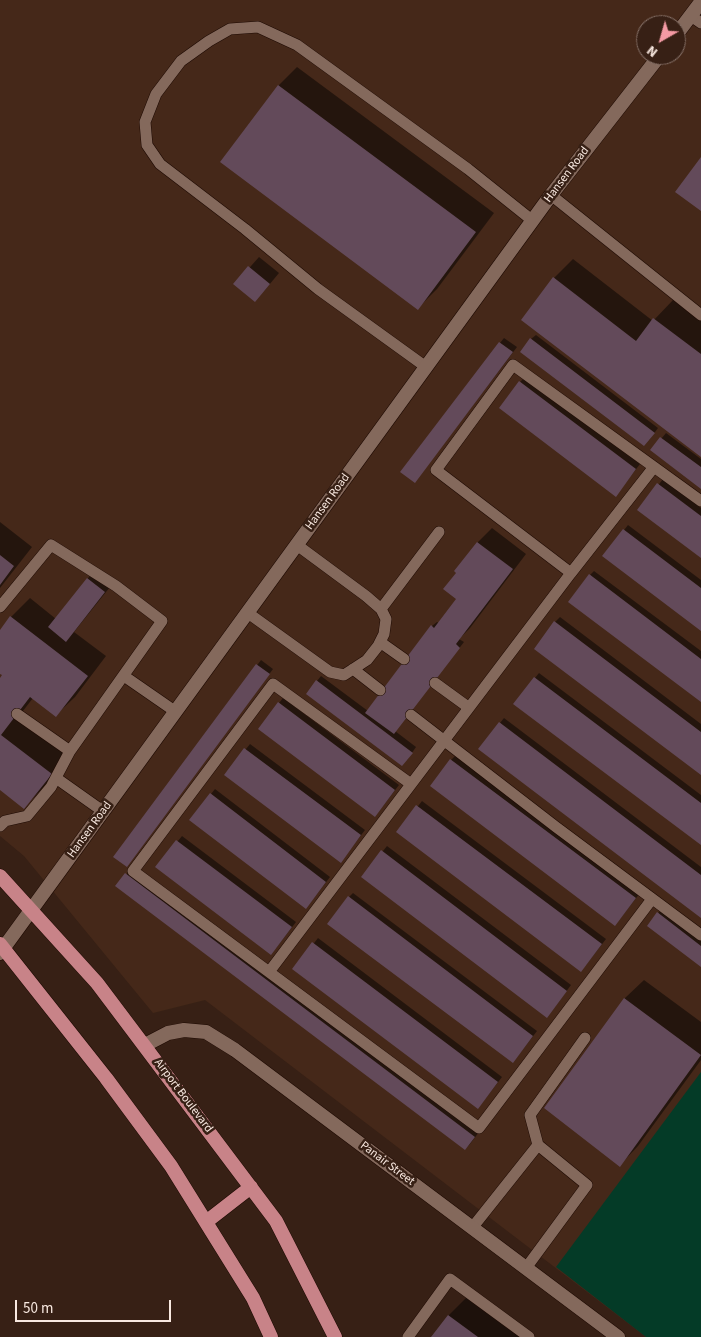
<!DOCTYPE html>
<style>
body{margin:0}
#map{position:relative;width:701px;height:1337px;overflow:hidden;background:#372015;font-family:"Source Sans 3",sans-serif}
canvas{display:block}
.north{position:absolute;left:636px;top:15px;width:50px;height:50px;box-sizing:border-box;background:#372015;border:1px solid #857067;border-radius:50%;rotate:218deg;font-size:14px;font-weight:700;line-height:20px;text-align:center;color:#f9e9e1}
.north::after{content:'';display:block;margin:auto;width:18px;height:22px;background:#f49aa4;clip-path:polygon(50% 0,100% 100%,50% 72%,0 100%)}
.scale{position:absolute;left:15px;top:1300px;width:156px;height:22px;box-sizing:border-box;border:2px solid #f9e9e1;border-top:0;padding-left:6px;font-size:15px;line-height:18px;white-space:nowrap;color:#f9e9e1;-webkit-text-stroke:4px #372015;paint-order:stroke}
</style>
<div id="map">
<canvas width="701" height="1337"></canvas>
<div class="north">N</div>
<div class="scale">50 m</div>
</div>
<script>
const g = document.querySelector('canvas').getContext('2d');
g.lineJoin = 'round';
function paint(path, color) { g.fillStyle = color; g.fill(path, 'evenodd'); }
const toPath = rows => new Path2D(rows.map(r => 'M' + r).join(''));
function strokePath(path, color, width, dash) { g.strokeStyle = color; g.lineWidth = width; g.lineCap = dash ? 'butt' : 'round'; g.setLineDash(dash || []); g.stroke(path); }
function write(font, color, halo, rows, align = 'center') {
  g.font = font + ' "Source Sans 3",sans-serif'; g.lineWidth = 5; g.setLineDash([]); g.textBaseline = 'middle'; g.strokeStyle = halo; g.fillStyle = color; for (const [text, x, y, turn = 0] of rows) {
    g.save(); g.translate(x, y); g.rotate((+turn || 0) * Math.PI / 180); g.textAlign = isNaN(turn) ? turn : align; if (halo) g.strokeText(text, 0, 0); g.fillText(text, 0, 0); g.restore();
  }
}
paint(toPath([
 [0,0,701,0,701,1337,646,1337,205,1000,153,1013,24,856,0,836],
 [646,25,676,25,676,55,646,55]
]), '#452819');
paint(toPath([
 [701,1072,701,1337,646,1337,556,1267]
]), '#043b27');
paint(toPath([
 [297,67,494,213,437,289,418,308,278,86],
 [259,257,279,273,264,291,235,284],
 [573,259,653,321,673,300,701,321,701,455,554,278],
 [536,335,658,428,649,440,531,339],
 [504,338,517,347,419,476,500,343],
 [525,377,640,464,620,490,520,382],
 [666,433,701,459,701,487,652,450],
 [663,479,701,508,701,557,639,510],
 [0,522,32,547,0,588],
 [628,525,701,580,701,629,604,556],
 [492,528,526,554,470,628,459,639,464,642,395,731,416,747,407,760,317,681,321,676,368,711,432,626,437,622,439,623,458,599,477,543],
 [97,569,114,582,74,632,106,656,75,697,56,715,33,698,19,716,70,754,43,788,24,807,0,789,0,680,4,675,0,672,0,632,11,617,30,598,56,619,88,578],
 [594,571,701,651,701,700,590,575],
 [560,617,701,724,701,773,555,622],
 [261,660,273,669,131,861,115,856],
 [539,673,701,795,701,844,535,678],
 [283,698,399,785,379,811,279,703],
 [504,718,701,867,701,916,500,723],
 [250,744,365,830,345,856,225,775],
 [456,755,640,893,620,919,451,760],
 [215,789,330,877,310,903,211,794],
 [422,801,606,939,586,965,398,832],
 [182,836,296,922,276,948,157,867],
 [387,846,571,985,551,1012,362,877],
 [131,869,479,1132,470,1144,465,1149,117,886],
 [353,893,537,1031,517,1057,349,897],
 [663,909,701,938,701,965,658,913],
 [318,938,502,1077,482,1103,294,969],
 [644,980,701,1022,701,1060,638,1146,620,1165,546,1108,625,998],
 [467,1297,522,1337,433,1337,448,1316]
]), '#0007');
paint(toPath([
 [278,85,476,232,418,310,220,162],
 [701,157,701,211,675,192],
 [248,266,270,284,255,302,233,284],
 [553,277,636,341,653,318,701,354,701,457,521,320],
 [530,338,655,433,644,446,520,352],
 [499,342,513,352,415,483,400,472],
 [519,381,636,469,616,497,499,408],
 [660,437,701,467,701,489,650,450],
 [657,483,701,516,701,558,637,510],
 [623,529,701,588,701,631,602,556],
 [477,542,513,569,456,644,460,648,394,734,365,713,431,625,434,628,456,599,443,589,456,573,454,571],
 [0,555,14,566,0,585],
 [589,574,701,659,701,702,568,602],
 [87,578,105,592,66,642,48,627],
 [10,616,88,676,56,717,30,697,1,735,52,774,24,809,0,790,0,678,2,675,0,674,0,630],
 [554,621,701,732,701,775,534,649],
 [256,664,270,674,127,867,113,857],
 [534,677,701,803,701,845,513,704],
 [316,680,413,753,402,766,306,694],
 [278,702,395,790,375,817,258,729],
 [499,722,701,875,701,918,478,749],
 [244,748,361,835,341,863,224,775],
 [450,759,636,898,615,926,430,786],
 [210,793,326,882,306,909,189,820],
 [416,805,602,944,581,972,396,832],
 [176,840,292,927,271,955,155,867],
 [381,850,567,991,547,1018,361,877],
 [125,873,475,1137,465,1150,115,886],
 [348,896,533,1036,513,1063,327,924],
 [657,912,701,946,701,967,647,926],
 [312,942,498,1082,478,1109,292,969],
 [624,998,701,1055,620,1167,544,1108],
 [448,1315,478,1337,431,1337]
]), '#634a5a');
const service = toPath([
 [691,16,701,23],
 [551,195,701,315],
 [426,367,318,289,245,229,160,164,147,145,145,122,156,94,181,61,209,41,230,29,258,27,297,45,468,169,533,221],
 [571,573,654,467],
 [0,607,51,545,116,586,162,621,70,751,51,787,27,816,5,821,0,826],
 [381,609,439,532],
 [248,613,330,672,344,675,367,660,378,646,384,634,386,619,381,609,366,596,297,545],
 [380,642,404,659],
 [353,669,380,690],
 [124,676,176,712],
 [435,683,468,707],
 [17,714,70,751],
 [411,715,556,827,701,935],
 [56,778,104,812],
 [411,784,273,684,133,871,479,1128,652,899],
 [269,972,571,573,436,470,513,365,701,501],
 [472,1228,538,1145],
 [526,1268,587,1185,538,1145,530,1115,585,1038],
 [408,1337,450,1279,529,1337]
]);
const minor = toPath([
 [676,35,701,2],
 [0,953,551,195,660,55],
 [145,1045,168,1033,184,1030,206,1032,235,1050,618,1337]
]);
const primary = toPath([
 [0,876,97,983,276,1221,335,1337],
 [0,944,106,1078,171,1166,253,1298,271,1337],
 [206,1222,251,1187]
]);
strokePath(service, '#1d0902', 12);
strokePath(minor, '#1d0902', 15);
strokePath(primary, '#1d0902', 15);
strokePath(service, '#84695c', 11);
strokePath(minor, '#84695c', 14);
strokePath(primary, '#c88388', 14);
write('12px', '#f9e9e1', '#372015', [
 ["Hansen Road",567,175,-53],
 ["Hansen Road",328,502,-54],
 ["Hansen Road",90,830,-54],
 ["Airport Boulevard",183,1096,53],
 ["Panair Street",387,1164,37]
]);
</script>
